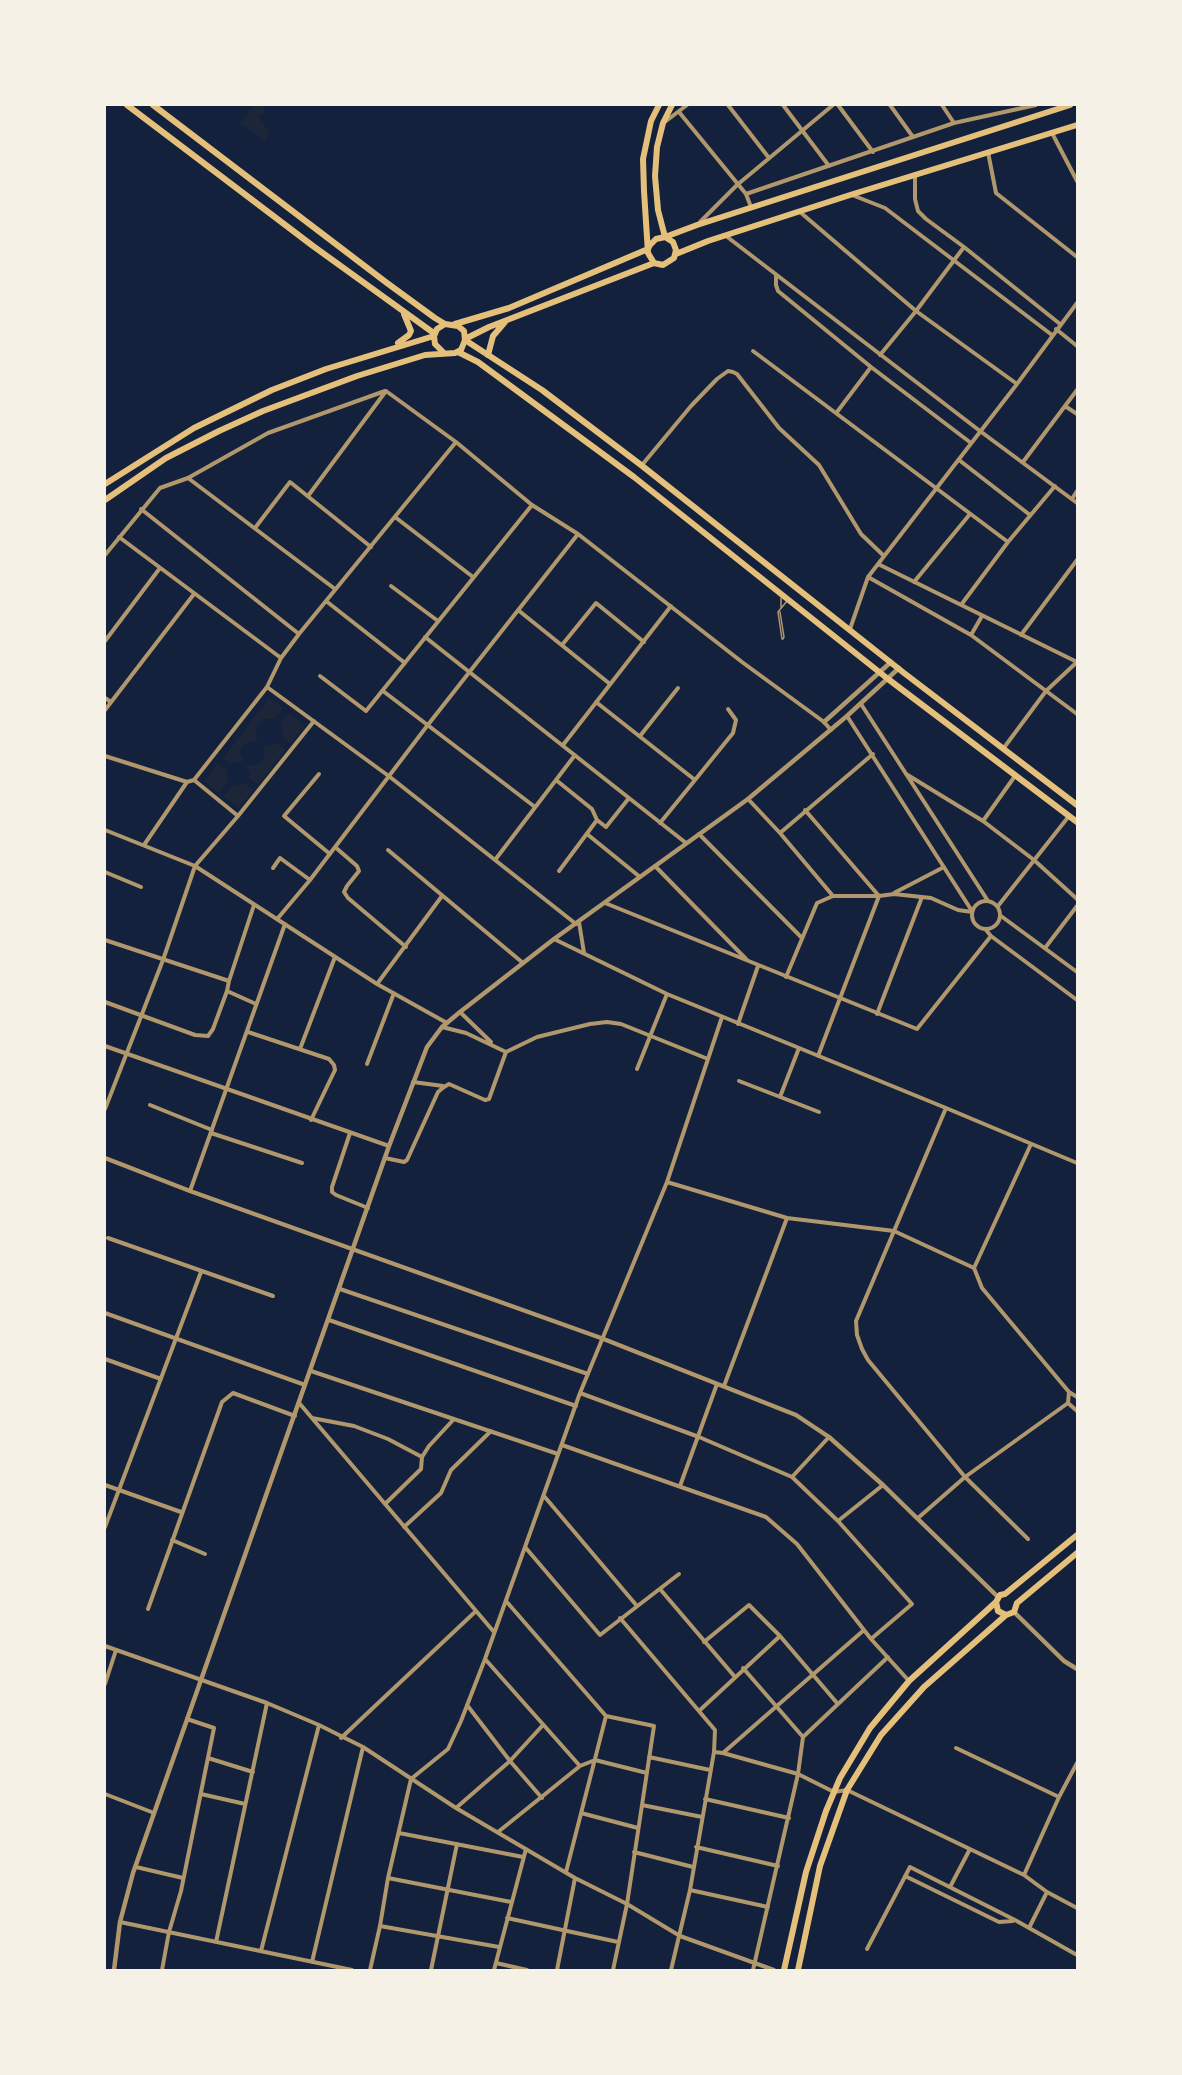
<!DOCTYPE html>
<style>
body{margin:0}
#map{position:relative;width:1182px;height:2075px;overflow:hidden;background:#14213d;font-family:"Public Sans",sans-serif}
canvas{display:block}
.frame{position:absolute;inset:0;border:106px solid #f6f1e7;pointer-events:none}
</style>
<div id="map">
<canvas width="1182" height="2075"></canvas>
<div class="frame"></div>
</div>
<script>
const g = document.querySelector('canvas').getContext('2d');
g.lineJoin = 'round';
function paint(path, color) { g.fillStyle = color; g.fill(path, 'evenodd'); }
const toPath = rows => new Path2D(rows.map(r => 'M' + r).join(''));
function strokePath(path, color, width, dash) { g.strokeStyle = color; g.lineWidth = width; g.lineCap = dash ? 'butt' : 'round'; g.setLineDash(dash || []); g.stroke(path); }
paint(toPath([
 [252,105,263,105,264,113,259,116,269,132,265,142,240,123,253,107],
 [269,698,283,708,275,719,265,719,258,724,255,732,258,740,249,742,243,746,240,753,243,761,231,764,223,758],
 [289,713,305,725,290,744,282,737,283,732,280,723],
 [277,743,286,749,258,785,249,778,250,774,247,767,248,765,256,765,262,761,265,754,263,747,264,745,269,746],
 [218,763,227,770,228,780,219,793,204,781],
 [245,783,254,790,239,808,224,797,233,784,238,786]
]), '#1d2539');
strokePath(toPath([
 [781,607,781,598],
 [780,612,784,637,783,639],
 [782,639,778,612,787,601]
]), '#b1986c', 1.5);
strokePath(toPath([
 [728,105,769,158],
 [783,105,829,166],
 [838,105,873,152],
 [890,105,913,137],
 [942,105,954,123],
 [679,112,746,194,751,207],
 [666,121,687,105],
 [1052,133,1077,181],
 [988,152,996,193,1077,257],
 [915,174,915,199,918,211,926,219,964,247],
 [746,194,954,123,1036,105],
 [852,195,885,208,1052,335],
 [800,212,916,311,1017,384],
 [700,222,737,185,833,105],
 [726,236,980,431,1077,503],
 [776,276,776,285,778,291,871,367,971,443],
 [1056,329,1077,346],
 [753,351,1008,542],
 [880,355,916,311,964,247,1060,324],
 [1065,406,1077,414],
 [837,412,871,367],
 [959,460,1030,515],
 [1023,462,1077,390],
 [642,465,691,406,717,379,728,371,733,372,737,374,779,428,819,465,861,534,884,556],
 [188,478,335,589],
 [308,496,386,391,456,442,532,505,578,534,742,662,824,722,831,730],
 [1072,499,1077,491],
 [141,509,299,634],
 [395,517,473,577],
 [255,528,290,482,371,547],
 [119,537,281,658],
 [105,555,160,488,188,478,268,433,385,391],
 [878,564,1077,662],
 [868,577,971,635,1077,714],
 [914,582,970,514],
 [391,586,438,621],
 [326,601,405,663],
 [961,605,1008,542,1055,486],
 [518,610,610,684],
 [850,629,868,577,1017,384,1077,303],
 [971,635,982,616],
 [1021,635,1077,560],
 [425,637,686,843],
 [105,641,160,568],
 [562,645,596,603,644,642],
 [320,676,366,711,532,505],
 [267,687,390,777,576,924],
 [383,691,535,807],
 [105,698,111,702],
 [596,702,695,780,660,823],
 [861,704,988,901],
 [105,710,194,594],
 [847,716,972,911],
 [640,736,678,688],
 [563,745,671,606],
 [1003,749,1046,691,1077,662],
 [105,756,187,782],
 [319,774,284,816,330,854],
 [906,774,983,821,1034,860,1077,899],
 [194,780,238,816],
 [556,780,592,809,597,820],
 [695,780,733,733,736,720,728,709],
 [748,799,780,833,833,896],
 [805,810,879,896,818,1056],
 [983,821,1015,776],
 [105,830,195,866,377,984,447,1023],
 [780,833,873,754],
 [587,834,640,877],
 [699,834,802,938],
 [144,845,187,782,194,780,267,687,281,658,299,634,456,442],
 [335,847,357,866,359,871,347,886,344,892,348,898,406,947],
 [388,850,523,963],
 [495,860,575,755],
 [655,866,747,960],
 [273,868,280,858,310,880],
 [559,871,597,820,606,827,629,798],
 [105,872,141,887],
 [894,893,944,867],
 '972 915a14 14 0 1 1 28 0a14 14 0 1 1-28 0Z',
 [605,903,917,1029,991,936],
 [998,906,1069,816],
 [1001,916,1077,972],
 [278,918,310,880,427,726,578,534],
 [579,922,584,953],
 [986,930,991,936,1077,1000],
 [554,939,667,994,946,1108,1077,1163],
 [105,940,229,981],
 [1045,948,1077,906],
 [786,977,817,903,833,896,879,896,894,894,931,898,958,910,972,912],
 [377,984,442,896],
 [227,991,256,1004],
 [105,1002,195,1035,208,1036,213,1029,227,991,229,981,254,905],
 [460,1012,491,1042],
 [877,1014,922,897],
 [738,1024,758,966],
 [442,1027,466,1033,506,1052,537,1037,590,1024,607,1022,621,1024,708,1059],
 [248,1032,329,1059,334,1065,335,1070,311,1120],
 [105,1046,389,1146],
 [300,1049,335,957],
 [367,1064,394,993],
 [637,1069,667,994],
 [739,1081,819,1112],
 [413,1082,443,1086],
 [780,1097,799,1048],
 [150,1105,212,1130],
 [105,1109,163,960,195,866,238,816,314,721],
 [211,1133,302,1163],
 [350,1133,332,1187,332,1192,336,1195,368,1208],
 [385,1158,404,1162,407,1160,438,1092,444,1087,449,1084,485,1100,489,1099,506,1052],
 [667,1182,787,1218,894,1231,974,1268,982,1288,1069,1392,1077,1397],
 [190,1191,285,924],
 [108,1238,273,1296],
 [974,1268,1031,1144],
 [340,1289,588,1374],
 [105,1313,305,1385],
 [329,1320,576,1406],
 [105,1359,161,1379],
 [311,1371,558,1454],
 [724,1386,787,1218],
 [1069,1392,1068,1403,1077,1411],
 [580,1393,699,1437,792,1477,838,1521,912,1604,871,1639],
 [300,1404,494,1632],
 [312,1418,354,1426,388,1439,422,1457],
 [562,1445,766,1517,797,1544,871,1639,909,1681],
 [792,1477,829,1437],
 [105,1485,181,1512],
 [680,1486,717,1384],
 [544,1496,637,1606],
 [385,1504,421,1469,422,1457,429,1446,454,1419],
 [918,1518,965,1477,868,1360,862,1349,857,1335,856,1321,946,1108],
 [838,1521,883,1485],
 [105,1527,201,1272],
 [404,1527,441,1493,451,1470,491,1431],
 [1028,1539,965,1477,1068,1403],
 [172,1540,205,1554],
 [525,1547,600,1635,679,1574],
 [660,1589,735,1677],
 [506,1601,606,1716,566,1872],
 [148,1609,222,1402,233,1393,295,1416],
 [620,1618,715,1730,714,1752,723,1753,798,1774,834,1792,847,1790,1024,1875,1047,1892,1077,1908],
 [704,1642,749,1605,780,1636,837,1703],
 [105,1646,267,1703,319,1725,363,1747,456,1808,575,1878,627,1904,680,1936,774,1970],
 [485,1659,580,1766,595,1760,647,1773],
 [743,1668,803,1737],
 [105,1684,116,1650],
 [467,1705,510,1761,542,1798],
 [699,1711,780,1636],
 [606,1716,654,1726,627,1904,613,1970],
 [341,1738,476,1611],
 [956,1748,1059,1797],
 [723,1753,864,1630],
 [649,1757,710,1770],
 [208,1758,253,1772],
 [105,1794,154,1813],
 [201,1794,245,1804],
 [705,1799,789,1818],
 [642,1805,702,1817],
 [456,1808,510,1761,543,1725],
 [581,1813,638,1828],
 [498,1832,580,1766],
 [399,1833,523,1857],
 [696,1847,778,1866],
 [634,1852,693,1867],
 [136,1867,183,1878],
 [1024,1875,1059,1797,1077,1763],
 [905,1876,999,1922,1013,1921],
 [388,1878,511,1902],
 [950,1887,970,1849],
 [690,1890,768,1907],
 [507,1918,618,1942],
 [120,1922,352,1970],
 [380,1926,499,1947],
 [1029,1928,1047,1892],
 [216,1942,267,1703],
 [867,1949,910,1867,1015,1920,1077,1955],
 [261,1951,319,1725],
 [312,1962,363,1747],
 [496,1963,527,1970],
 [162,1970,169,1932,181,1891,214,1728,187,1719],
 [370,1970,380,1926,388,1878,411,1779,448,1749,461,1721,485,1659,580,1393,667,1182,722,1017],
 [431,1970,457,1844],
 [494,1970,526,1849],
 [557,1970,575,1878],
 [671,1970,690,1890,714,1752],
 [753,1970,798,1774,803,1737,888,1657]
]), '#b1986c', 4);
strokePath(toPath([
 [824,722,891,662],
 [105,1158,190,1191,601,1338,796,1415,829,1437,883,1485,998,1597],
 [1014,1612,1064,1661,1077,1669],
 [114,1970,120,1922,133,1873,389,1146,427,1047,442,1027,460,1012,554,939,748,799,847,716,899,668]
]), '#b1986c', 4.5);
strokePath(toPath([
 [465,340,542,390,641,465,904,673,1077,805],
 [458,352,478,362,634,477,888,679,1077,822],
 [996,1602,998,1611,1006,1615],
 [1017,1603,1077,1553],
 [784,1970,806,1872,826,1811,840,1778,870,1728,909,1681,996,1602,1000,1595,1005,1594,1077,1535],
 [798,1970,820,1866,847,1790,881,1735,924,1687,1006,1615,1014,1612,1017,1603]
]), '#e5c07b', 6);
strokePath(toPath([
 [127,105,313,246,435,334],
 [659,105,651,121,643,159,644,191,648,253,654,263,663,265,674,258,676,250,673,242,665,237,658,210,655,176,657,147,663,123,672,105],
 [648,249,650,245,656,239,665,237,697,225,1070,105],
 [676,254,708,241,850,195,1077,125],
 [455,324,509,308,648,249],
 [465,339,489,327,654,263],
 [398,343,409,335,411,331,404,314],
 [443,352,435,344,434,336,437,329,445,324],
 [488,355,493,336,505,322],
 [105,484,194,428,272,390,326,369,434,336],
 [105,500,166,458,219,431,263,411,357,376,425,355,455,353,461,350,465,340,464,331,458,326,445,324,435,318,387,283,153,105]
]), '#e5c07b', 6);
</script>
